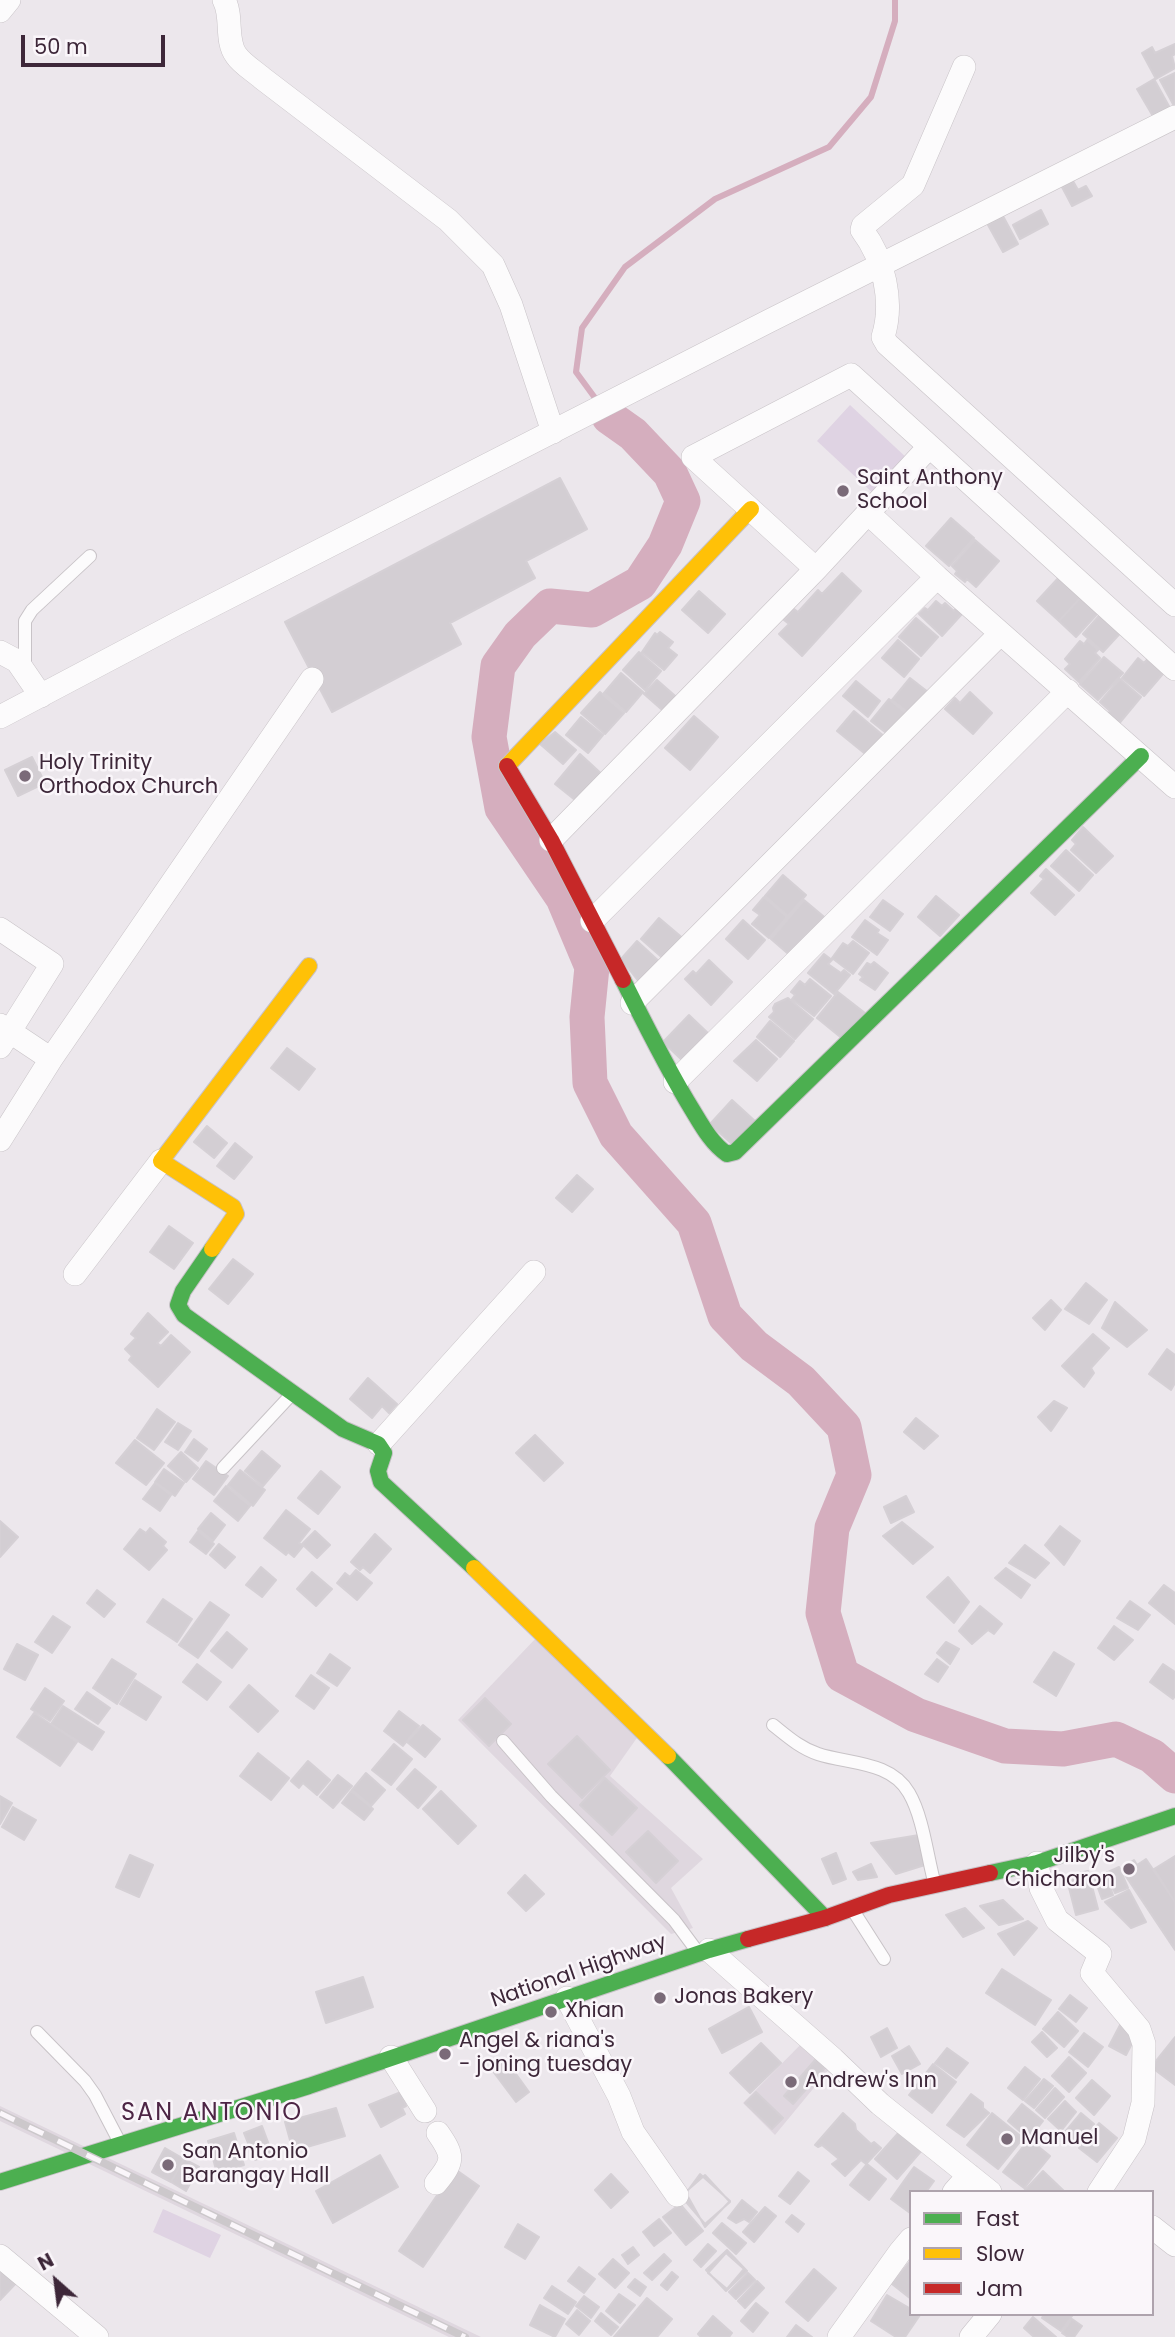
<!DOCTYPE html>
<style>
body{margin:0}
#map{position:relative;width:1175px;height:2337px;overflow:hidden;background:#ece7ec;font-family:Poppins,sans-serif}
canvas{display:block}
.legend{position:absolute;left:909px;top:2190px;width:245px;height:126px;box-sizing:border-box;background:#faf6fa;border:2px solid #aea3ad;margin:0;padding:9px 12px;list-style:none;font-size:21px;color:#3d2739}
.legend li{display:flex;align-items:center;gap:14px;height:35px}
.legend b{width:35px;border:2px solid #aea3ad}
.north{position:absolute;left:21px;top:2246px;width:70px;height:70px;-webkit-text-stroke:5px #faf6fa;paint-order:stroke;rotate:332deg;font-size:19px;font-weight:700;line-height:28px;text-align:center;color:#3d2739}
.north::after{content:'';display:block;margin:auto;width:24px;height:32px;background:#3d2739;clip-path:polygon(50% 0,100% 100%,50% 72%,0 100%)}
.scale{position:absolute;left:21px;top:35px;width:144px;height:32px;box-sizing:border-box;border:4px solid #3d2739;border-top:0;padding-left:9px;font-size:21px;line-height:24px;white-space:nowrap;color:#3d2739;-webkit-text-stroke:5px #faf6fa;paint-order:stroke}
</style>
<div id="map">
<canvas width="1175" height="2337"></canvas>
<ul class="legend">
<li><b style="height:9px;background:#4caf50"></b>Fast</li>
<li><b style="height:9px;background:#ffc107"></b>Slow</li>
<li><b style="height:9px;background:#c62828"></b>Jam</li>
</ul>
<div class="north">N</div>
<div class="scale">50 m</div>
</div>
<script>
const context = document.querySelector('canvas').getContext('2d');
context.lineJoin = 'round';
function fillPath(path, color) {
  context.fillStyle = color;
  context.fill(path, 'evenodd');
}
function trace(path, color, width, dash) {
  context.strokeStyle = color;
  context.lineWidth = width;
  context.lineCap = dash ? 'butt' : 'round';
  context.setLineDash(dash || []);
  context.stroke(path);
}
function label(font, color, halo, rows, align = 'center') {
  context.font = font + ' Poppins,sans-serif';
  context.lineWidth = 5;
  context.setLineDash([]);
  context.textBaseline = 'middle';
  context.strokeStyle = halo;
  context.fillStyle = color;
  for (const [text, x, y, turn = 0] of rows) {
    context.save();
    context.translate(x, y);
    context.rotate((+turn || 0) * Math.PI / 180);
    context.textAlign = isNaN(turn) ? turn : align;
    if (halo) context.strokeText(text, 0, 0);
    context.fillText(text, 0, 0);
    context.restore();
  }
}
fillPath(new Path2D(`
 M537,1637L639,1735L610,1776L703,1859L671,1888L693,1928L671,1934L458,1720Z
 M809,2036L836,2061L775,2135L743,2103Z
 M0,2106L481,2337H449L0,2121Z`), '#dfd7df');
fillPath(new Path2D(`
 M850,405L909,460L876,496L817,441Z
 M163,2209L221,2235L210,2258L153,2232Z`), '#dfd3e3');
trace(new Path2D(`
 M598,402L576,372L582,328L625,267L715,199L829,147L871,97L895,21V0`), '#d5aebe', 6);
trace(new Path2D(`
 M609,417L633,434L670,473L683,501L665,545L640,583L592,610L550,606L520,635L498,666L489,737L502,808L563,898L592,967L587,1017L590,1083L616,1135L694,1223L725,1316L754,1346L801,1381L844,1427L854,1475L832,1528L823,1613L842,1675L916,1715L1005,1746L1063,1749L1116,1739L1152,1756L1175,1776`), '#d5aebe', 35);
const building = new Path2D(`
 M1175,44V54L1172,56L1175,68L1156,79L1142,53L1152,47L1155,53Z
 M1175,73V106H1174L1160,80Z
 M1154,79L1170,108L1154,118L1137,89Z
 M1073,181L1078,190L1086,186L1092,196L1072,206L1062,187Z
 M1041,210L1048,224L1020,239L1013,225Z
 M1003,216L1018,244L1003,252L988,225Z
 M560,478L587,529L526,561L535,578L450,623L461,644L332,712L285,622Z
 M951,518L974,538L949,566L926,546Z
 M975,540L999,561L976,587L967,579L965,582L955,574L957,571L952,566Z
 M842,573L861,591L802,656L779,634L789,624L784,620L794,609L798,612L818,590L822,594Z
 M1061,575L1083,595L1059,621L1037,601Z
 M699,591L725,614L708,633L682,610Z
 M1083,595L1099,612L1076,637L1059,621Z
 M936,601L942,606L945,603L954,611L956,608L962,614L942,636L919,614L925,608L928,610Z
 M1105,609L1126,627L1103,652L1083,634Z
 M916,618L938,637L921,656L899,637Z
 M660,632L673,642L668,648L677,655L664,670L642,652L655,633L657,635Z
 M898,640L919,659L904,677L882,658Z
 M1087,640L1098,650L1095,653L1100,658L1079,682L1065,669L1070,664L1065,659L1080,641L1084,644Z
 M639,652L661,671L645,690L623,670Z
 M1152,654L1168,668L1144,696L1122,678L1138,658L1144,663Z
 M1104,657L1123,673L1098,700L1080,684Z
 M621,673L643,692L626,712L604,693Z
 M910,678L928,692L910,714L892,700Z
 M1120,679L1141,697L1117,726L1106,716L1110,711L1100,702Z
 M657,680L681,701L669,716L644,694Z
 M856,681L880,701L868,717L843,696Z
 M600,692L624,713L605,734L581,713Z
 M970,692L992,713L973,734L945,709L955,698L960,703Z
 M889,699L908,715L890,736L871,721Z
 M854,711L885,737L869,757L837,731Z
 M694,716L718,737L690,770L665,748Z
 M581,717L603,735L588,753L566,735Z
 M555,732L576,750L563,764L540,744Z
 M580,754L606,778L580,804L555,784Z
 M32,757L45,783L18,796L5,770Z
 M1083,827L1113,856L1096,873L1071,850L1076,844L1072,840Z
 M1066,850L1093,875L1079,891L1051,866Z
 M1046,869L1074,895L1055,915L1031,893L1044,879L1040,876Z
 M783,875L806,895L788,916L765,896Z
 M936,896L959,915L940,936L918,917Z
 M764,897L787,917L769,938L752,924L760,915L753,910Z
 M804,900L829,921L793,958L771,939Z
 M883,900L903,914L890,931L870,917Z
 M659,918L685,940L666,961L641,939Z
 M743,920L765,940L748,959L726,939Z
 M865,920L879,930L877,933L888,940L877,955L852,937Z
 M637,941L663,965L643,987L621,959Z
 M853,941L869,953L853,974L832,958L843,943L848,946Z
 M824,954L832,960L828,964L841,973L844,970L850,975L834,994L808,973Z
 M709,960L732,982L711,1005L685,979L693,971L696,974Z
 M874,962L888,973L875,990L860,980L863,977L859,974L867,963L871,965Z
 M810,979L831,996L814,1016L792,999L795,995L791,992L800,981L805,985Z
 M838,992L865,1013L844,1040L817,1018Z
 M788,998L813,1019L795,1039L769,1017L774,1012L773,1008L775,1004Z
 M689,1015L710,1035L684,1062L663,1042Z
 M770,1021L794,1041L780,1057L757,1037Z
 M756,1040L777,1059L757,1081L734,1061Z
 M287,1048L315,1069L299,1090L271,1068Z
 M732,1100L755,1121L733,1145L710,1124Z
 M207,1126L227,1143L214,1158L194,1142Z
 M235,1143L252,1157L234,1179L217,1166Z
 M577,1175L593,1189L572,1212L556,1198Z
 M169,1226L193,1243L174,1269L150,1252Z
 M233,1259L253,1274L228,1304L209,1289Z
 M1086,1283L1107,1300L1089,1324L1065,1309Z
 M1051,1300L1061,1310L1045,1330L1033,1318Z
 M1115,1302L1147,1330L1127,1347L1102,1328Z
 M148,1313L168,1332L157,1343L161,1346L171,1335L190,1352L158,1387L129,1360L132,1356L125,1349L136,1338L131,1334Z
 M1093,1334L1109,1348L1091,1368L1094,1373L1084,1387L1062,1366Z
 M1167,1349L1175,1355V1383L1171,1390L1149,1374Z
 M368,1378L397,1404L389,1413L382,1406L372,1418L350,1399Z
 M1054,1401L1067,1408L1051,1431L1038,1417Z
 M157,1409L175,1422L154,1450L137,1438Z
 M916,1418L938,1436L924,1449L904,1432Z
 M178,1423L191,1431L178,1450L165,1442Z
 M535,1435L563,1463L544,1481L516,1453Z
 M194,1439L207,1449L198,1461L185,1452Z
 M135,1440L164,1463L146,1485L116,1463Z
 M262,1451L280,1466L263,1486L245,1471Z
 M181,1452L198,1468L186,1482L168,1466Z
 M206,1461L228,1476L214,1495L193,1479Z
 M164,1469L184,1483L175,1496L155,1482Z
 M240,1470L265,1490L253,1506L228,1485Z
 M321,1471L340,1487L318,1514L298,1498Z
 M155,1483L171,1495L160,1511L143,1499Z
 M226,1486L250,1506L238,1521L214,1501Z
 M906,1496L914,1512L891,1523L884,1507Z
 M286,1510L310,1529L299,1543L303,1546L294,1557L288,1552L286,1555L264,1538Z
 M211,1513L225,1525L213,1541L198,1529Z
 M0,1521L18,1537L0,1557Z
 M902,1522L933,1547L913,1564L883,1536Z
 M1060,1526L1080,1541L1064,1565L1045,1545Z
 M150,1528L166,1542L163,1546L167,1550L149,1570L124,1549L140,1529L146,1533Z
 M198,1531L214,1544L206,1554L190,1542Z
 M315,1531L330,1545L317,1558L302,1544Z
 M375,1534L391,1549L370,1573L363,1567L360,1570L351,1562Z
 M219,1544L235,1557L225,1568L210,1555Z
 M1025,1545L1049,1563L1035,1578L1009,1563Z
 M261,1567L276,1580L262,1597L246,1585Z
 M1006,1568L1030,1585L1021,1598L995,1578Z
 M356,1570L372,1583L357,1600L337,1583L345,1573L350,1577Z
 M312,1572L332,1589L316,1606L297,1589Z
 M948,1577L969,1602L954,1623L927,1597Z
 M1164,1585L1175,1593V1624L1149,1603Z
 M97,1590L115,1604L104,1617L87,1603Z
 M163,1599L192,1619L177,1642L147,1622Z
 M1130,1601L1150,1615L1138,1630L1117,1618Z
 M210,1602L229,1615L198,1658L179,1645Z
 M980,1606L1002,1624L994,1634L988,1630L972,1644L959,1631Z
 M53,1616L70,1627L52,1653L35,1642Z
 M1114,1626L1133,1640L1114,1660L1098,1648Z
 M227,1632L247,1649L232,1668L211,1651Z
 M946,1642L959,1649L950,1664L937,1653Z
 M17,1644L38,1655L25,1680L4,1669Z
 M1054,1652L1074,1664L1056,1696L1034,1682Z
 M330,1654L350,1668L337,1686L317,1673Z
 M112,1659L136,1674L117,1704L93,1688Z
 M937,1659L948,1667L938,1682L925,1674Z
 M197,1664L221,1682L207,1700L183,1682Z
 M1163,1664L1175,1672V1696L1173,1699L1150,1682Z
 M311,1675L329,1688L314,1709L296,1696Z
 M135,1680L161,1697L146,1720L120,1704Z
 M249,1685L278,1711L258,1732L230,1707Z
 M45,1688L64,1701L50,1721L31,1709Z
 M87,1692L110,1708L98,1724L75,1709Z
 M485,1698L511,1724L489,1746L463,1720Z
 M63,1706L104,1732L92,1750L51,1724Z
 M399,1711L419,1726L403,1746L384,1731Z
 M34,1713L77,1742L60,1766L17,1737Z
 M423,1725L440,1739L425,1757L407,1742Z
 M577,1736L610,1770L582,1798L548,1764Z
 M394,1744L412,1759L391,1785L372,1770Z
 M258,1753L289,1778L271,1800L240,1776Z
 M308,1761L330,1780L317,1795L303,1783L299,1788L291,1781Z
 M415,1769L436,1787L418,1808L397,1789Z
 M366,1773L385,1790L371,1806L352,1790Z
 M338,1775L352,1786L333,1808L320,1797Z
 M605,1778L637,1808L612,1835L580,1805Z
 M351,1791L373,1809L364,1820L342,1803Z
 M441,1791L476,1826L458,1844L423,1809Z
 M0,1796L12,1803L0,1824Z
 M13,1807L36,1820L24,1840L2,1827Z
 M648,1831L678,1861L656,1883L626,1852Z
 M919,1835L925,1865L896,1874L871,1843Z
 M836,1853L846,1879L833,1884L822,1859Z
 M130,1855L153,1865L139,1897L116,1887Z
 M1175,1856V1902L1154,1869Z
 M1146,1859L1175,1902V1950L1121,1869L1134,1860L1137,1865Z
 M871,1864L877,1877L858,1880L853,1872Z
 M1119,1867L1128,1888L1115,1893L1106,1873Z
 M1088,1871L1098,1909L1076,1915L1066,1876Z
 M1105,1873L1113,1895L1102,1899L1094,1877Z
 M525,1875L544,1894L526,1911L508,1893Z
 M1129,1890L1146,1922L1131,1928L1105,1902Z
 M1003,1900L1023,1919L999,1925L980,1906Z
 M965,1908L984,1928L963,1937L946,1915Z
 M1028,1921L1037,1928L1014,1955L998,1934Z
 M1002,1969L1051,2000L1035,2025L986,1993Z
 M363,1977L373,2007L326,2023L316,1992Z
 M1070,1995L1087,2008L1076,2022L1059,2009Z
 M749,2007L762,2032L722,2053L709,2029Z
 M1058,2012L1078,2031L1064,2047L1043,2029Z
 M1120,2025L1137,2034L1126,2055L1109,2046Z
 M887,2028L897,2048L881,2057L871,2037Z
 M1042,2032L1057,2048L1047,2057L1032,2042Z
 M1084,2033L1103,2047L1088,2067L1069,2052Z
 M1175,2037V2085L1151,2067Z
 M761,2043L781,2063L750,2093L730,2073Z
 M909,2046L920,2064L902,2074L892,2056Z
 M947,2048L968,2063L956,2078L935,2063Z
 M822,2052L832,2060L793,2104L784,2096Z
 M1069,2057L1086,2073L1069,2092L1052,2076Z
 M506,2060L529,2092L516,2102L492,2070Z
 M933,2064L956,2082L932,2113L909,2095Z
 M1025,2067L1040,2079L1023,2100L1008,2088Z
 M1044,2079L1053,2086L1034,2108L1025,2101Z
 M1092,2080L1110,2096L1094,2115L1076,2098Z
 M1055,2088L1064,2097L1045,2118L1036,2110Z
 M401,2092L406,2106L402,2108L405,2114L381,2127L369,2105Z
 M756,2092L783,2118L772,2129L745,2103Z
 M971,2094L983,2103V2108L989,2113L964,2137L947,2125Z
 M1065,2101L1076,2112L1061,2131L1048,2119Z
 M1022,2104L1043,2121L1029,2139L1008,2121Z
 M336,2108L345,2136L293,2151L285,2122Z
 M843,2113L855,2124L856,2130L871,2144L874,2142L881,2148L866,2164L861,2160L845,2176L832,2164L839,2159L822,2145L818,2147L815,2145Z
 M992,2113L1023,2138L998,2169L967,2145Z
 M1081,2113L1094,2124L1078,2143L1065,2132Z
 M1099,2123L1117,2138L1097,2162L1079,2148Z
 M262,2126L272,2153L255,2160L244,2133Z
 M901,2130L923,2149L897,2179L875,2159Z
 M234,2133L244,2165L217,2173L208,2141Z
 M1029,2139L1050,2156L1024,2188L1003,2172Z
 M165,2148L184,2159L171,2182L152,2172Z
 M380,2155L398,2187L333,2223L316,2191Z
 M184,2159L199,2167L186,2191L171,2182Z
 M867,2164L886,2179L869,2200L850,2185Z
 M914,2167L934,2181L926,2192H911L910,2213L891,2199Z
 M455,2169L479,2186L423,2267L399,2251Z
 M1043,2171L1065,2192H1023Z
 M798,2172L809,2181L790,2204L779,2196Z
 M611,2174L628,2192L611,2208L595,2190Z
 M700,2174L730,2201L705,2227L686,2193Z
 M705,2175L730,2202L705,2224L681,2196Z
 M742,2200L757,2212L749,2222L744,2219L736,2223L728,2218Z
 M680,2204L703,2231L686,2245L663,2217Z
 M765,2207L776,2216L754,2242L743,2232Z
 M792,2215L804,2224L798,2232L786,2222Z
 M659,2219L671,2233L654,2246L643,2232Z
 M722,2223L746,2243L736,2254L713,2233Z
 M518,2224L539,2237L525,2259L505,2247Z
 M708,2244L716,2251L701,2267L694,2260Z
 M633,2247L639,2255L628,2264L622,2255Z
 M727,2250L747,2271L726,2291L706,2270Z
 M726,2253L744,2269L727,2289L708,2273Z
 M664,2254L671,2261L652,2280L644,2273Z
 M613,2259L629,2273L615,2288L599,2274Z
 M0,2260L20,2279L0,2300Z
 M911,2260V2299L892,2284Z
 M579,2267L595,2279L584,2293L568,2281Z
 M814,2269L836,2288L808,2321L786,2302Z
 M672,2272L678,2277L667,2290L661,2285Z
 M748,2273L755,2280L736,2299L729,2292Z
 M635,2279L646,2287L640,2296L628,2287Z
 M757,2281L764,2288L745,2308L738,2301Z
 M552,2286L576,2302L568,2314L544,2298Z
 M619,2294L635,2305L620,2323L606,2311Z
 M887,2295L911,2309V2314L920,2315L905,2337H896L871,2321Z
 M584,2296L599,2307L591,2318L576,2306Z
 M647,2298L672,2319L657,2337H614Z
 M756,2303L768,2313L753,2332L741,2321Z
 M540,2305L565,2319L555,2337L530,2325Z
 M577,2310L590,2321L579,2335L566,2324Z
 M601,2313L618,2327L611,2335L595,2321Z
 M1044,2314H1070L1072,2316L1061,2331L1042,2318Z
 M713,2316L732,2333L729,2337H701L698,2334Z
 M1033,2317L1056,2337H1034L1024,2328Z
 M1072,2319L1082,2326L1074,2337H1068L1062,2333Z
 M796,2325L812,2337H787Z`);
fillPath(building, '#d3ced3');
trace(building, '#d5d0d5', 2);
const lane = new Path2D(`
 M25,667V621L32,610L90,556
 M223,1468L291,1395
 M773,1725C787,1736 800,1748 818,1754C848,1764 891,1761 909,1793C923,1817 927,1855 934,1881
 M503,1741L551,1796L674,1920L697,1951
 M854,1912L884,1959
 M37,2032L85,2081L95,2095L119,2141`);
const street = new Path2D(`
 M224,0C233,16 225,40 236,55C242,64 254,71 262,78L448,220L493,265L511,305L553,432
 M0,11L9,0
 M964,67L913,185L863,226L862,230C884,259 894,302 883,337L887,344L1175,605
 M869,514L937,577L1175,787
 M816,569L693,457L851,375L1175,669
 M0,652L17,661L41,696
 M0,717L178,623L767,322L1175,117
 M551,840L816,569L929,447
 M592,921L937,577
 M0,929L52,964L0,1047
 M632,1003L1000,634
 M0,1025L51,1059
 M675,1082L1068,691
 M0,1140L51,1059L312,679
 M75,1274L161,1161
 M379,1444L534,1272
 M1037,1863L1041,1888L1057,1920L1100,1954L1092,1973L1139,2029L1144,2044L1143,2103L1134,2139L1099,2192
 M709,1950L833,2059L880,2104L990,2192
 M567,1998L619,2096L633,2132L677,2195
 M391,2057L425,2111
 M436,2183C454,2161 454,2156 438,2133
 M954,2192L969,2175
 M1152,2227L1175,2245
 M0,2256L97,2337
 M839,2337L900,2252L911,2239
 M971,2337L990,2314`);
const fast = new Path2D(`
 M623,980C645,1024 667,1069 693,1111C702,1126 712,1144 727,1154L735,1152L1141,756
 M212,1249L183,1291L178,1305L184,1315L343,1429L378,1444L384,1453L378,1471L381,1482L474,1568
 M668,1756L825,1918
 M990,1873L1037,1863L1175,1816
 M0,2182L309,2086L709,1950L748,1939`);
const slow = new Path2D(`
 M507,766L751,509
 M212,1249L236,1214L233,1207L161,1161L309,966
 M474,1568L668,1756`);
const jam = new Path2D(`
 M507,766L551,840L623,980
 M748,1939L825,1918L889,1895L990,1873`);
trace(lane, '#c8c3c7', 14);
trace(street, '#c8c3c7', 24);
trace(fast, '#c7c2c7', 18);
trace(slow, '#c7c2c7', 18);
trace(jam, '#c7c2c7', 18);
trace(lane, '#fcfbfc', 12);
trace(street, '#fcfbfc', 23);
trace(fast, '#4caf50', 16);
trace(slow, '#ffc107', 16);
trace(jam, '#c62828', 16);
const rail = new Path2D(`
 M0,2113L465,2337`);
trace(rail, '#ccc8cb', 8);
trace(rail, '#faf6fa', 5, [16]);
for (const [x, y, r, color] of [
 [843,491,7,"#7a6a78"],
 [25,776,7,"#7a6a78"],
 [1129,1869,7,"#7a6a78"],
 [660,1998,7,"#7a6a78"],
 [551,2012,7,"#7a6a78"],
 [445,2054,7,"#7a6a78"],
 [791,2082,7,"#7a6a78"],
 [1007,2139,7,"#7a6a78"],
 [168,2165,7,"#7a6a78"]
]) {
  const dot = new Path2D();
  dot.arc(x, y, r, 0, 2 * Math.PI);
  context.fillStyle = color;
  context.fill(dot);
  trace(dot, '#faf6fa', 2.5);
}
label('21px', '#3d2739', '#faf6fa', [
 ["Saint Anthony",857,479],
 ["School",857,503],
 ["Holy Trinity",39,764],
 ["Orthodox Church",39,788],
 ["Jilby's",1115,1857,"right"],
 ["Chicharon",1115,1881,"right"],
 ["Jonas Bakery",674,1998],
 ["Xhian",565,2012],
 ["Angel & riana's",459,2042],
 ["- joning tuesday",459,2066],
 ["Andrew's Inn",805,2082],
 ["Manuel",1021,2139],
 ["San Antonio",182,2153],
 ["Barangay Hall",182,2177]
], 'left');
label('21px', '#3d2739', '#faf6fa', [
 ["National Highway",579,1972,-19]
]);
context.letterSpacing = '2px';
label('24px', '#4d2545', '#faf6fa', [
 ["SAN ANTONIO",212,2114]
]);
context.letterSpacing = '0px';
</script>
